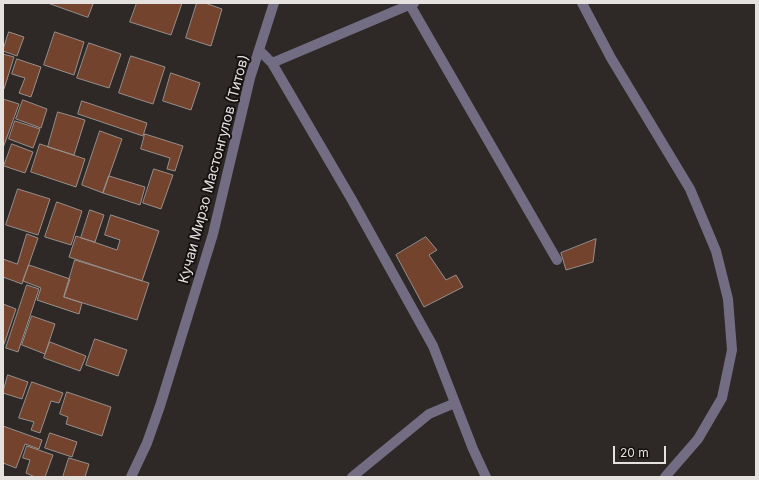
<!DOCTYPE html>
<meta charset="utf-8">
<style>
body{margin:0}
#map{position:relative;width:759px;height:480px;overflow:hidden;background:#2e2927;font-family:Inter,sans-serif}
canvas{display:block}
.frame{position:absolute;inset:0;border:4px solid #e4e1df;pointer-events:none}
.scale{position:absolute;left:613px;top:446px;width:53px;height:18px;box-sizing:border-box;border:2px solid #e4e1df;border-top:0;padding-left:5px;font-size:12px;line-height:14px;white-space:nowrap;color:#e4e1df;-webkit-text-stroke:3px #151211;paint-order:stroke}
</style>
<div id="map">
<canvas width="759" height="480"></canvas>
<div class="frame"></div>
<div class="scale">20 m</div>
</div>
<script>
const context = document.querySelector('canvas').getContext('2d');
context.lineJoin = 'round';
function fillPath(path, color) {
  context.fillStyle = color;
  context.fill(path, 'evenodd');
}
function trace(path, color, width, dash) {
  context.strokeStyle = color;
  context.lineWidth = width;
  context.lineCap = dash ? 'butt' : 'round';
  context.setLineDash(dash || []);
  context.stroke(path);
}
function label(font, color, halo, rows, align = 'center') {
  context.font = font + ' Inter,sans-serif';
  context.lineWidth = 4;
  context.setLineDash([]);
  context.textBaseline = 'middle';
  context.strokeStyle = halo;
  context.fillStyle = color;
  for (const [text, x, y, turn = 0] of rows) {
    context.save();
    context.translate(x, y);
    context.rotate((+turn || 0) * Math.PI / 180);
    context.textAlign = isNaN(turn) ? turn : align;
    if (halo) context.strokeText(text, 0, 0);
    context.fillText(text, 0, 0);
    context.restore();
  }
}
const building = new Path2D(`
 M48,3H90L93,4L88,17Z
 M137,3H182L171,35L130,22Z
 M197,3H205L222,9L211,46L186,38Z
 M9,32L24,37L17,56L3,51Z
 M55,32L84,42L74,75L44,65Z
 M89,43L121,54L109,88L77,78Z
 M3,54L14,57L4,89H3Z
 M131,56L165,67L153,104L119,93Z
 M17,59L41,67L31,97L19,93L25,78L12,74Z
 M171,73L200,83L191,110L163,101Z
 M3,99L19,104L3,148Z
 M23,100L47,109L41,128L16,119Z
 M82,101L147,123L143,136L78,114Z
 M58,112L85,120L74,155L48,147Z
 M15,121L40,129L33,148L9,139Z
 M100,131L122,139L103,193L82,185Z
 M145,134L183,146L175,171L167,169L170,158L141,149Z
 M12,144L33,152L25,173L4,166Z
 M40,144L85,159L76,187L31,172Z
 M154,169L173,175L161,209L143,203Z
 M109,176L145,187L140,205L103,193Z
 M18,189L50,199L38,235L6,225Z
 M57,202L82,211L71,245L45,237Z
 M90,210L104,215L95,242L81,238Z
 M111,215L159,231L142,281L69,257L76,236L117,250L120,240L105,235Z
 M27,234L38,238L22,284L3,277V259L17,264Z
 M426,237L437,250L429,255L446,280L456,275L463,287L424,307L396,255Z
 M596,239L593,262L566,270L561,253Z
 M75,260L149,283L137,320L64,297Z
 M29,265L70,279L64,297L82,303L79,314L37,300L41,288L23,281Z
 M27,285L39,289L18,352L6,348Z
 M3,304L16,309L3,347Z
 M32,316L55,324L45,354L22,345Z
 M95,339L127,350L118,376L86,365Z
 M50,342L86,356L80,371L44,358Z
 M8,375L28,382L22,399L3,393Z
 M32,382L63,393L59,403L51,401L40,433L31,430L34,422L19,418Z
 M67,392L111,407L102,436L66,424L68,417L60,414Z
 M3,426L42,440L39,449L25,444L16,468L3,463Z
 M50,433L77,442L72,457L45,448Z
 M27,446L53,455L45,477H35L26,473L30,460L23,458Z
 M69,458L89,464L85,477H63Z`);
fillPath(building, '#73432d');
trace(building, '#968f8c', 1);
trace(new Path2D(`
 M582,3L611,58L690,189L716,251L728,299L732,350L722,398L698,439L665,477
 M410,5L557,260
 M260,51L272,63L352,200L433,346L473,449L486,477
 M272,63L414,3
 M131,477L147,443L160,406L213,234L250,78L274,3
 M352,477L429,414L455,403`), '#726d83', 10);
label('14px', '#e4e1df', '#151211', [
 ["Кучаи Мирзо Мастонгулов (Титов)",214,169,-75]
]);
</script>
